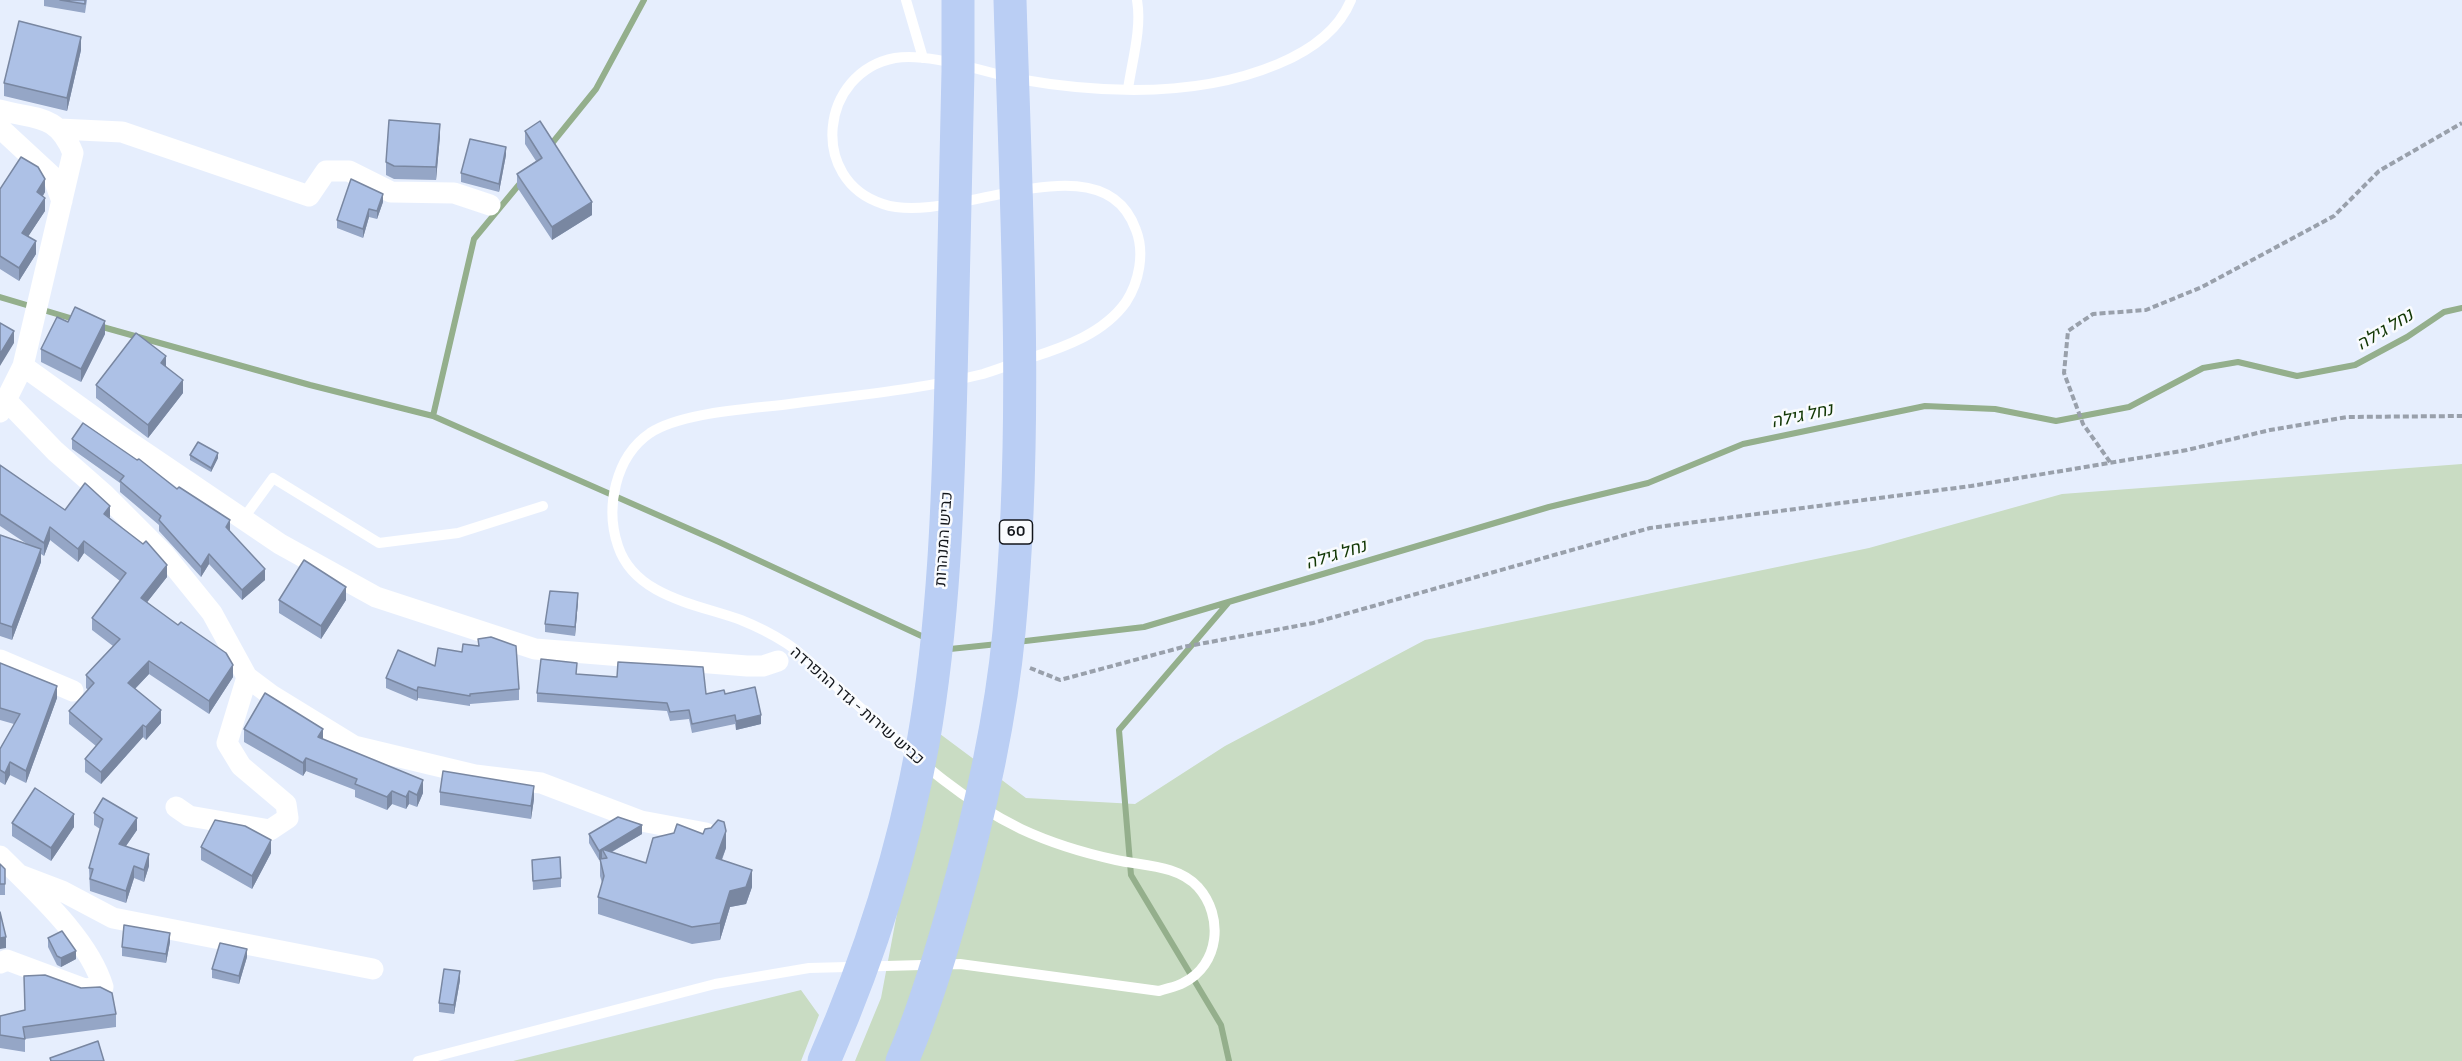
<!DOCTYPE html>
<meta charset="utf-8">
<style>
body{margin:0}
canvas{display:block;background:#e6eefd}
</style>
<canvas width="2462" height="1061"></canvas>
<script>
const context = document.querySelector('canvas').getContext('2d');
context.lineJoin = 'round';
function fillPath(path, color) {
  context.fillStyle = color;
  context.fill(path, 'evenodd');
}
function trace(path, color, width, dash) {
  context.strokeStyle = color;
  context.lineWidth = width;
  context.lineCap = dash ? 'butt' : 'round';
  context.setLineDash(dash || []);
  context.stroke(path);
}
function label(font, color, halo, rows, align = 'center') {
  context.font = font + ' Manrope,Heebo,sans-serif';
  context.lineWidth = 5;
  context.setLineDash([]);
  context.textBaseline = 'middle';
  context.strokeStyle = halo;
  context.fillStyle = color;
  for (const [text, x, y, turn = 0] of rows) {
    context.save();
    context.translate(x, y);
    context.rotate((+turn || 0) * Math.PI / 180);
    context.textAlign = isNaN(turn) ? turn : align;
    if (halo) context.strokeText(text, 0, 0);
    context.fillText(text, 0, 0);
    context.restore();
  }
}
fillPath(new Path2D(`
 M2462,464V1061H855L881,998L932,728L1026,798L1135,804L1225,746L1425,640L1869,548L2062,494Z
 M801,990L819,1015L801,1061H513Z`), '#c9dcc3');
trace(new Path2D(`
 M549,147L596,89L644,0
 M0,297L77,320
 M99,326L310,385L433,416L719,542L928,639
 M433,416L474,239L522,181
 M1228,603L1119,730L1131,875L1221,1025L1229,1061
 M1017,642L1144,627L1549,507L1648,483L1743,444L1925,406L1995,409L2056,421L2129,407L2203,368L2238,362L2297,376L2355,365L2407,337L2444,312L2462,308
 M946,647L950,649L998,644`), '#94af8c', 6);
trace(new Path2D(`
 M2110,462L2083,424L2064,373L2068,331L2093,314L2146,310L2202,287L2334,216L2379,171L2462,123
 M1030,668L1060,680L1183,647L1313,623L1650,528L1971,486L2187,450L2270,430L2347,417L2462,416`), '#99a0ab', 4, [6, 3]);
trace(new Path2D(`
 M906,0L923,58
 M1128,89C1132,61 1142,28 1137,0
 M243,519L273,478L379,543L458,533L543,506
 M418,1061L715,984L809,968L960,964L1159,991C1167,988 1176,987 1183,983C1220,965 1224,916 1198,887C1178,865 1144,866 1116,860C1084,853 1051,843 1021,829C949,794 902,744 843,692C824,676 806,656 786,643C772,634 756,626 741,620C697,604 635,597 618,546C605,508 615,457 650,433C684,411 756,409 797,403C858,395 922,389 983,374C999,369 1014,363 1030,358C1065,347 1104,333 1126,302C1139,282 1145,253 1136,230C1102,134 952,228 883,204C808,180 820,72 895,58C929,52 983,72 1018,79C1103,94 1197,98 1278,64C1309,51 1338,32 1351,0`), '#fff', 10);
trace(new Path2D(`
 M0,110C36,120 57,113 73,153L23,366L0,412
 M0,128L53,177L62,201
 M59,129L122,132L309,196L326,171H349L391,192L454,193L490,205
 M23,366L119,435L280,544L376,597L535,649L747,666H763L778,661
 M6,400L55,451L105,495L165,555L212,613L247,677L271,695L354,746L475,775L541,783L641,821L706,833
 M0,660L73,691
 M176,807L189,816L270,830L288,818L286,804L241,766L227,743L247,677
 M0,856C35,891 89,939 103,987L85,989L7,960L0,963
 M20,875L62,891L113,918L373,969`), '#fff', 21);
trace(new Path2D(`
 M824,1061C869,959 903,853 923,743C944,623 948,501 951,380C953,277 956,174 958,71V0
 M902,1061C923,1013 938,963 952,913C978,821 1000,727 1009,632C1029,422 1016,210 1010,0`), '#bacef4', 33);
fillPath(new Path2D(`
 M44,0H87L85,13L44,6Z
 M81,50L67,111L4,96V83Z
 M525,131L592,215L552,240L517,187V174L536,161L525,144Z
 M440,136L436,180L394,179L386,175V162Z
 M506,155L499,192L461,182V173Z
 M0,189L45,192L43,196L45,211L28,236L36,254L19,281L0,269Z
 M383,202L377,219L369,217L363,238L337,228V220Z
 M68,322L105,334L81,382L41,362V349Z
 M166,366L183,393L148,438L96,398V385Z
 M72,439L230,530V531L265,580L242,600L209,564L201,577L159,531V525L120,492V483L72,449Z
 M190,455L218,458L211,472L190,460Z
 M0,465L65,510L110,519L167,577L147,602L233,677L209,714L149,674L135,689L161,723L146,740L143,737L101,784L85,772V759L96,746L69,724V711L88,690L86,688V675L113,646L92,630V618L120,581L84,553L78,562L50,540L44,556L41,554V562L12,640L0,636V535L27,544L0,526Z
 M279,600H346L321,639L279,613Z
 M578,601L575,636L545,632V624Z
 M478,639L519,689V700L470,704V706L418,698L417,701L386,688V678L435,666L462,652L478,646Z
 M0,663L57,698L26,783L10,775L5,785L0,782V749L14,724L0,720Z
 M577,674L706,694H725L761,724L736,730L735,724L692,733L689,719L670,721L667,711L537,702V693Z
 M244,729L323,739L423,793L417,807L409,804L406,809L392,804L387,810L355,797V790L306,771L303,776L244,742Z
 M440,792L534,799L531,819L440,805Z
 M94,813L137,830L126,846L149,866L144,882L134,878L126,903L90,891L89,868L100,829L94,825Z
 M12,823L74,827L51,861L12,836Z
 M589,834H642L612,852L646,863L726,848L722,860L752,887L746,904L730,907L720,940L692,944L598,914V897L602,883L600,876V859H602V858L599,860L589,843Z
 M201,847L271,853L252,889L201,860Z
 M532,860L561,878V887L533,890Z
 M0,864L5,869V895H0Z
 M48,938L76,959L61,967L57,965L48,947Z
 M170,942L166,963L122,956V947Z
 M247,957L239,984L212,978V969Z
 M24,976L116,1014V1027L25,1039V1052L0,1048V1016L25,1010Z
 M460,980L454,1014L439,1012V1003Z`), '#95a6c6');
fillPath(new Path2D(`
 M81,37V50L67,111V98Z
 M440,124V136L436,180V167Z
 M506,147V155L499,192V184Z
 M45,179V192L37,205V192Z
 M383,194V202L377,219V211Z
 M45,198V211L22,246V233Z
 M592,202V215L552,240V227Z
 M369,209V217L363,238V229Z
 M36,241V254L19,281V268Z
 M105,321V334L81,382V369Z
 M14,331V343L0,366V354Z
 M166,356V369L161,363Z
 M183,380V393L148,438V425Z
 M218,453V458L211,472V468Z
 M110,506V518L104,514Z
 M230,520V530L226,538V527Z
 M50,527V540L44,556V543Z
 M84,541V553L78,562V549Z
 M41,549V562L12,640V627Z
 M209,554V564L201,577V567Z
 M167,565V577L141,610V598Z
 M265,569V580L242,600V590Z
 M346,587V600L321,639V626Z
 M578,593V601L575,636V627Z
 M149,661V674L128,696V683Z
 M233,665V677L209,714V701Z
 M57,686V698L26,783V771Z
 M418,687V698L417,701V691Z
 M161,710V723L146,740V727Z
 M761,715V724L736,730V721Z
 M143,725V737L101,784V772Z
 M323,729V742L318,737Z
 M306,758V771L303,776V763Z
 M10,762V775L5,785V773Z
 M423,780V793L417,807V795Z
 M534,786V799L531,819V806Z
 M392,791V804L387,810V797Z
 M409,791V804L406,809V797Z
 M74,814V827L51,861V848Z
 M137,818V830L119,856V844Z
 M642,825V834L606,855L602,849Z
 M726,831V848L716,874V858Z
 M271,840V853L252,889V876Z
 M602,849V858L599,860V851Z
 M149,854V866L144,882V870Z
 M134,866V878L126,903V891Z
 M752,870V887L746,904L730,907L720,940V923L730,891Z
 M170,933V942L166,963V954Z
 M6,937V948L0,949V938Z
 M247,949V957L239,984V976Z
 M76,951V959L61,967V958Z
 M460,971V980L454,1014V1005Z`), '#7987a1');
const building = new Path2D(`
 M60,0H85V4Z
 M19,21L81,37L67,98L4,83Z
 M389,120L440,124L436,167L394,166L386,162Z
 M540,121L592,202L552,227L517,174L542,158L525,131Z
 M470,139L506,147L499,184L461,173Z
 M21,157L38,167L45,179L37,192L45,198L22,233L36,241L19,268L0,256V189Z
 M351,179L383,194L377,211L369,209L363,229L337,220Z
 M75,307L105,321L81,369L41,349L57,317L68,322Z
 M0,323L14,331L0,354Z
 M136,333L166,356L161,363L183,380L148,425L96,385Z
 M83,423L137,460L139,459L177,489L179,487L230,520L226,527L265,569L242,590L209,554L201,567L159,520L161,516L120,481L124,476L72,439Z
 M198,442L218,453L211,468L190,455Z
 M0,465L65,510L85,483L110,506L104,514L143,544L146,541L167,565L141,598L178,625L181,622L226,653L233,665L209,701L149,661L128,683L161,710L146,727L143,725L101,772L85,759L102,739L69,711L94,683L86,675L120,639L92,618L126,573L84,541L78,549L50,527L44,543L0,514Z
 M0,535L41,549L12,627L0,623Z
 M304,560L346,587L321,626L279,600Z
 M550,591L578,593L575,627L545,624Z
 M491,637L516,646L519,689L470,694V696L418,687L417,691L386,678L398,650L435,666L438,648L462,652L463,644L479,646L478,639Z
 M541,659L577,663L576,674L617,677L618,662L703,667L706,694L724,690L725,694L755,687L761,715L736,721L735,715L692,724L689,710L670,712L667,703L537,693Z
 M0,663L57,686L26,771L10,762L5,773L0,770V749L20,714L0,708Z
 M265,693L323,729L318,737L423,780L417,795L409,791L406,797L392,791L387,797L355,784L357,779L306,758L303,763L244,729Z
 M443,771L534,786L531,806L440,792Z
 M35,788L74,814L51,848L12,823Z
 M103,798L137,818L119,844L149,854L144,870L134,866L126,891L90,879L93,869L89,868L103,819L94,813Z
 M618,817L642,825L599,851L589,834Z
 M215,820L245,826L271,840L252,876L201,847Z
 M718,820L724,822L726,831L716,858L752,870L746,887L730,891L720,923L692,927L598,897L604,876L600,859L607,858L602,849L646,863L653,838L674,833L677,824L703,834L705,829L711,828Z
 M560,857L561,878L533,881L532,860Z
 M0,864L5,869V884H0Z
 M0,912L6,937L0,938Z
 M124,925L170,933L166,954L122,947Z
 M62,931L76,951L61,958L57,956L48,938Z
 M220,943L247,949L239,976L212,969Z
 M444,969L460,971L454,1005L439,1003Z
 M45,975L81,988L100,987L112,993L116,1014L23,1027L25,1039L0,1035V1016L25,1010L24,976Z
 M98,1041L104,1061H51L50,1058Z`);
fillPath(building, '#adc1e6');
trace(building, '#7987a1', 1.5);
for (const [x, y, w] of [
 [1016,532,33]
]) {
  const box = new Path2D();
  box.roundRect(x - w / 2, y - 12, w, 24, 4.5);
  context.fillStyle = '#f9fbfe';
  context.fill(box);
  trace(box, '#13161b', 1.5);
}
label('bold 15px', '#13161b', null, [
 ["60",1016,532]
]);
label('16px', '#13161b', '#f9fbfe', [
 ["כביש המנהרות",944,539,-86],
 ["כביש שירות - גדר ההפרדה",857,706,41]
]);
label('italic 18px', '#123704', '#f9fbfe', [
 ["נחל גילה",2385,330,-31],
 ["נחל גילה",1802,416,-12],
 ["נחל גילה",1336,555,-17]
]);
</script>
